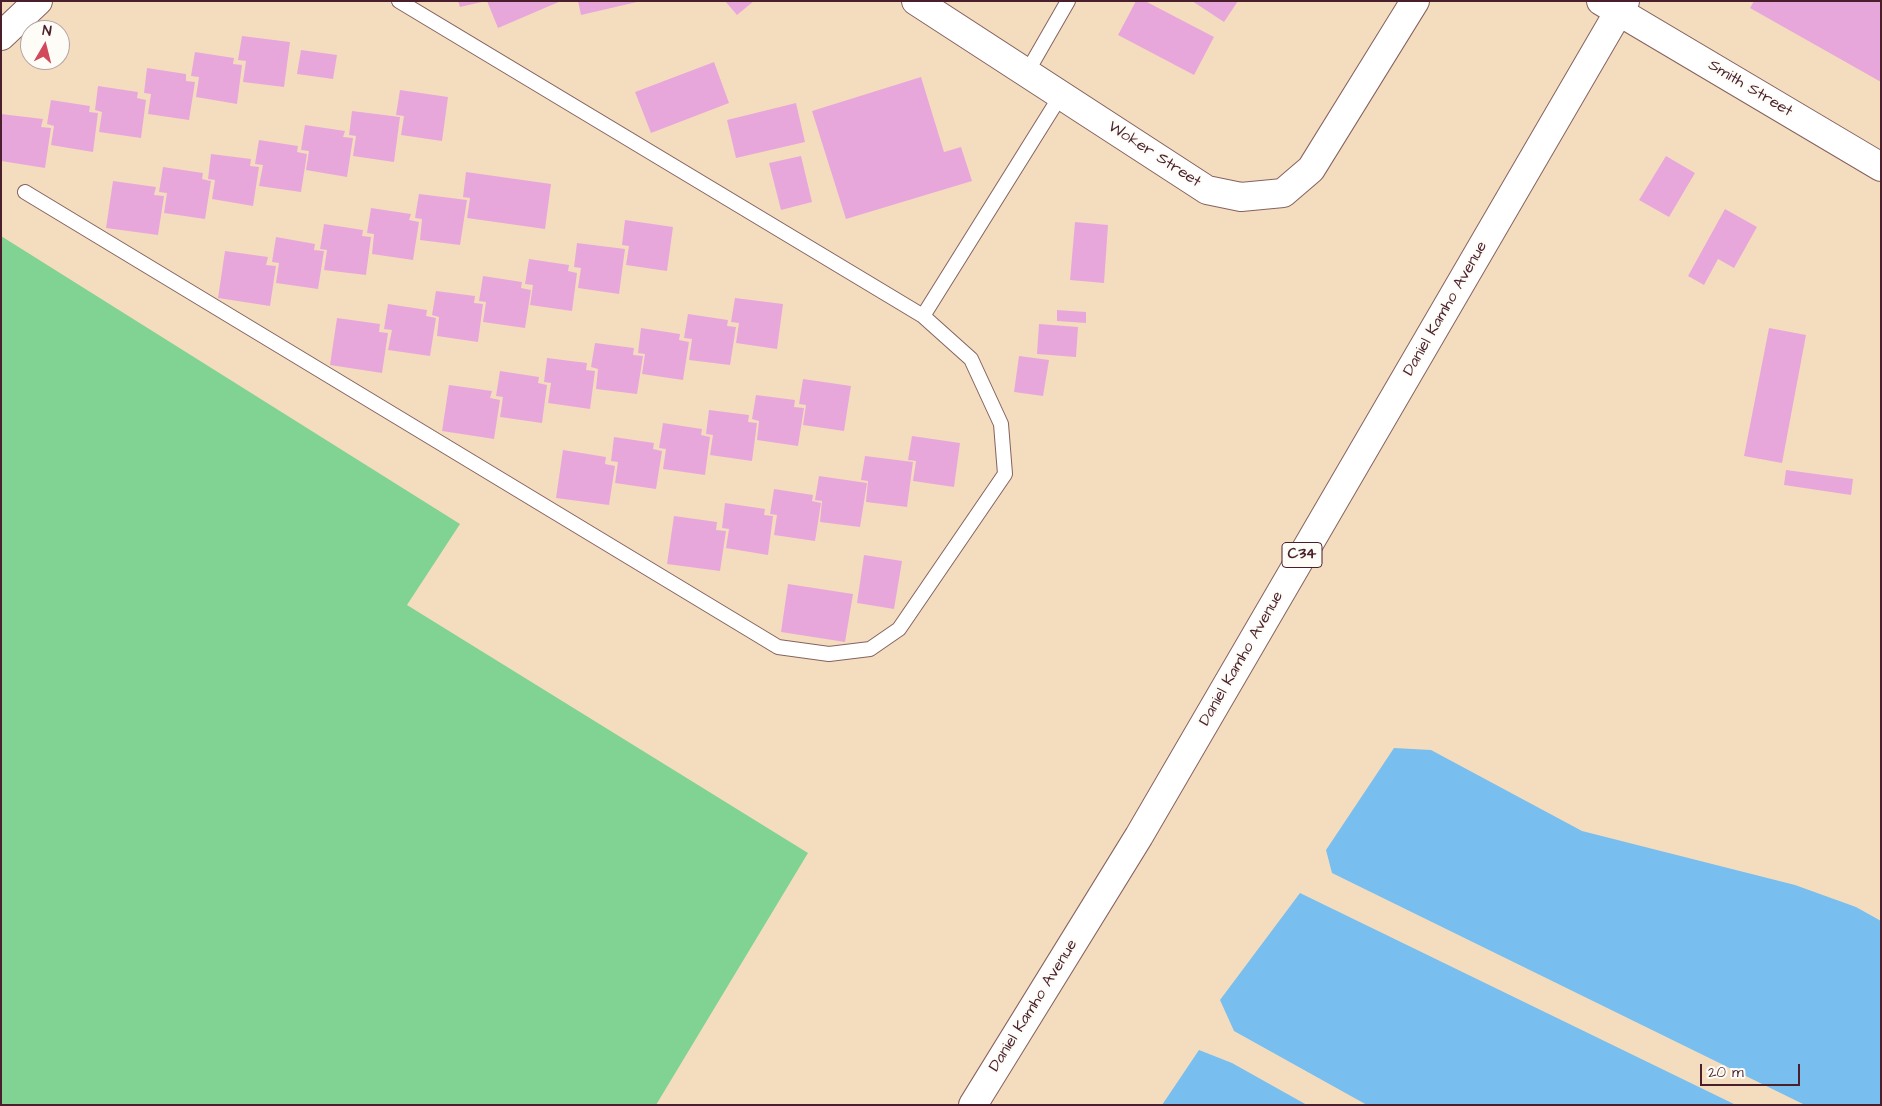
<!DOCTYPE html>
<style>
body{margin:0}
#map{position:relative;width:1882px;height:1106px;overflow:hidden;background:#f4ddbf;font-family:"Architects Daughter",sans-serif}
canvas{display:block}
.frame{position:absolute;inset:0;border:2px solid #4a1f2b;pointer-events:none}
.north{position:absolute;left:20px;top:20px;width:50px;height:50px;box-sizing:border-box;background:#fdfcf7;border:1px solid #b5a4a5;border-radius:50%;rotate:8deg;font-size:14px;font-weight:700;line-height:20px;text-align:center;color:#4a1f2b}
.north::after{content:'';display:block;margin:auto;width:18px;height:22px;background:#d1495b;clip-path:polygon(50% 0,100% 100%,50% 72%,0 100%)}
.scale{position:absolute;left:1700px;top:1064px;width:100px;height:22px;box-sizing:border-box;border:2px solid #4a1f2b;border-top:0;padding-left:6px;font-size:15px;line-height:18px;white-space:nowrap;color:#4a1f2b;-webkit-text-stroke:4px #fdfcf7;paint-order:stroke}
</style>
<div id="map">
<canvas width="1882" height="1106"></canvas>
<div class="frame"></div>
<div class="north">N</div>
<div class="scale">20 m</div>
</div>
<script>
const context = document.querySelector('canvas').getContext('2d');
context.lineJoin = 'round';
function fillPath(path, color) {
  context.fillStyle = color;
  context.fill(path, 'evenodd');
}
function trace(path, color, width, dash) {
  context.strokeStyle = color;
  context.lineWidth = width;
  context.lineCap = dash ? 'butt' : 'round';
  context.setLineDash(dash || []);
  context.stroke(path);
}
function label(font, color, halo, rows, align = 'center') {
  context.font = font + ' "Architects Daughter",sans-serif';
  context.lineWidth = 4;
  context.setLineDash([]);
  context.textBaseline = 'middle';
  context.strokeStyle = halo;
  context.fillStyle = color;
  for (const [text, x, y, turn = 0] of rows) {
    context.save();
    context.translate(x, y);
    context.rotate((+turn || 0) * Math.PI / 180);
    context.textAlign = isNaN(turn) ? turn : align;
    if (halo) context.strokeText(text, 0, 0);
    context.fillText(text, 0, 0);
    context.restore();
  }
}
fillPath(new Path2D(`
 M1,236L460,524L407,605L808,853L656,1105H1Z`), '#81d394');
fillPath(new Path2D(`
 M1394,748L1431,750L1582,831L1795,885L1856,907L1881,921V1105H1805L1332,873L1326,850Z
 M1300,893L1736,1105H1367L1234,1031L1220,1000Z
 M1199,1050L1232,1063L1307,1105H1162Z`), '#78beef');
fillPath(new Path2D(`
 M458,1H482V2L460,7Z
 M487,1H561L498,28Z
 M578,1H637V2L581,15Z
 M725,1H754L737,15Z
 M1136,1H1145L1214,37L1194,75L1118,35Z
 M1192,1H1238L1224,22Z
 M1754,1H1881V82L1750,8Z
 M242,36L290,42L284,87L243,82L246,61L238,60Z
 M301,50L337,55L333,79L297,74Z
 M195,52L234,58L233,64L242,65L237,104L196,97L199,77L191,76Z
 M714,62L729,103L651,133L635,92Z
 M147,68L186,74V81L195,82L189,120L148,114L151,94L144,93Z
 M921,77L944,152L961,147L972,181L846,219L812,111Z
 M98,86L138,92L137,98L146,100L141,138L99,132L102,112L95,110Z
 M400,90L448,97L442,141L401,135L404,116L396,115Z
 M51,100L90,106L89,112L98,113L93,152L51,145L54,126L47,124Z
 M796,103L805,142L736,158L727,120Z
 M352,111L400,117L394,162L353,156L356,136L349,135Z
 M1,114L43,119L41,127L51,128L45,168L1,161Z
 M305,125L345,131L343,137L353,138L347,177L306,170L309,151L301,150Z
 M259,140L298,146L297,152L307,154L301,192L259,186L263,165L255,164Z
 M211,154L251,159L250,166L259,167L253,206L212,199L215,180L208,179Z
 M801,156L812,202L781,210L769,163Z
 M1666,156L1695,173L1669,217L1639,200Z
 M163,167L203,173L202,179L211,181L205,219L164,213L167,193L159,192Z
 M466,172L551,184L545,229L467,218L470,198L463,197Z
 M113,181L156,187L154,195L164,196L158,235L106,228Z
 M419,194L467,200L460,245L420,240L422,219L415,218Z
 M371,208L411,214L409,220L419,222L413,260L372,254L374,234L367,233Z
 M1725,209L1757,227L1734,268L1718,259L1704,285L1688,276Z
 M625,220L673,227L667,271L626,265L629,246L622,245Z
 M1075,222L1108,225L1104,283L1070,280Z
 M324,224L363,230L362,236L371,237L366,275L324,270L327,250L320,249Z
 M276,237L315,244L314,250L324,251L318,289L276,283L279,263L272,262Z
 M577,243L625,249L619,294L578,288L581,268L574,267Z
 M225,251L268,257L266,265L276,266L270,306L218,298Z
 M529,259L569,265L568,271L577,273L572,311L530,305L533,285L525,284Z
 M483,276L522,282L521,288L531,290L525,328L483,322L486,302L479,301Z
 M436,291L475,296L474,303L483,304L478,342L437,336L439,317L432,315Z
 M735,298L783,304L777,349L736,343L739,323L731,322Z
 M388,304L427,310L426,316L436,318L430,356L388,350L392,330L384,329Z
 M1057,310L1086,312V323L1057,321Z
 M688,314L728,320L727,326L736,327L730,365L689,360L692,339L684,338Z
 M337,318L380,324L379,332L388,333L382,373L330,365Z
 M1039,324L1078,327L1076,357L1037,354Z
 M641,328L680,334L679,340L689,342L683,380L642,374L645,354L638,353Z
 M1769,328L1806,335L1782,463L1744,456Z
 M595,343L634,348L633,355L643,356L637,394L596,389L598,369L591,367Z
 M1019,356L1049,360L1043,396L1014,392Z
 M547,358L587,363L586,370L595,371L590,409L548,403L551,383L544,382Z
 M500,371L539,377L538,383L547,385L542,423L500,417L503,397L496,396Z
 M803,379L851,386L844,431L803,425L806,405L799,404Z
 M449,385L492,391L490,398L500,400L494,439L442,431Z
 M756,395L795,400L794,407L804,408L798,446L757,440L759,421L752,419Z
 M709,410L749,415L748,422L757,423L752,461L710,455L713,435L706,434Z
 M663,423L702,429L701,435L710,437L705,475L663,469L666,449L659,448Z
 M912,436L960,443L954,487L913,481L916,461L908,460Z
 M614,437L654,443L653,449L662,451L656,489L615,483L618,462L611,461Z
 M563,450L606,457L605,464L615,466L609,505L556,498Z
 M865,456L913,462L907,507L866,502L868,481L861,480Z
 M1786,470L1853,479L1851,495L1784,485Z
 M819,476L867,483L860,527L820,522L822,501L815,500Z
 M774,489L813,495L812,501L821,503L815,541L774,535L777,515L770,514Z
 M725,503L765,509L764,515L773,516L768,555L726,548L729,529L722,528Z
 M674,516L717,522L716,530L726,531L720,571L667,564Z
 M864,555L902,561L894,609L857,603Z
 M788,584L853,594L845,642L781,632Z`), '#e8a7db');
const lane = new Path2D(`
 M1026,74L1068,1
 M25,192L778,647L829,654L870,649L899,629L1005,474L1001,424L971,359L923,316L399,1
 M923,316L1061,95`);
const street = new Path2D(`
 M916,1L1207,190L1241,197L1283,193L1311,169L1415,1
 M1601,1L1881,167`);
const secondary = new Path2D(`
 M1,36L38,1`);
const primary = new Path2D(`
 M973,1105L1139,836L1625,1`);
trace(lane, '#86625f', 16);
trace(street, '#86625f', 30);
trace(secondary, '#86625f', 30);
trace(primary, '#86625f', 30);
trace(lane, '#fff', 14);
trace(street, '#fff', 28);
trace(secondary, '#fff', 28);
trace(primary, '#fff', 28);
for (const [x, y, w] of [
 [1302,555,40]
]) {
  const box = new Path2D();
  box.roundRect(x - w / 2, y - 12.5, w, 25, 4);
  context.fillStyle = '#fdfcf7';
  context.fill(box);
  trace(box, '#4a1f2b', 1);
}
label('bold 15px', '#4a1f2b', null, [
 ["C34",1302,555]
]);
label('16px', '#4a1f2b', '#fdfcf7', [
 ["Smith Street",1750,89,31],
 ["Woker Street",1154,155,33],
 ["Daniel Kamho Avenue",1446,309,-60],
 ["Daniel Kamho Avenue",1242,659,-60],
 ["Daniel Kamho Avenue",1034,1006,-58]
]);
</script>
